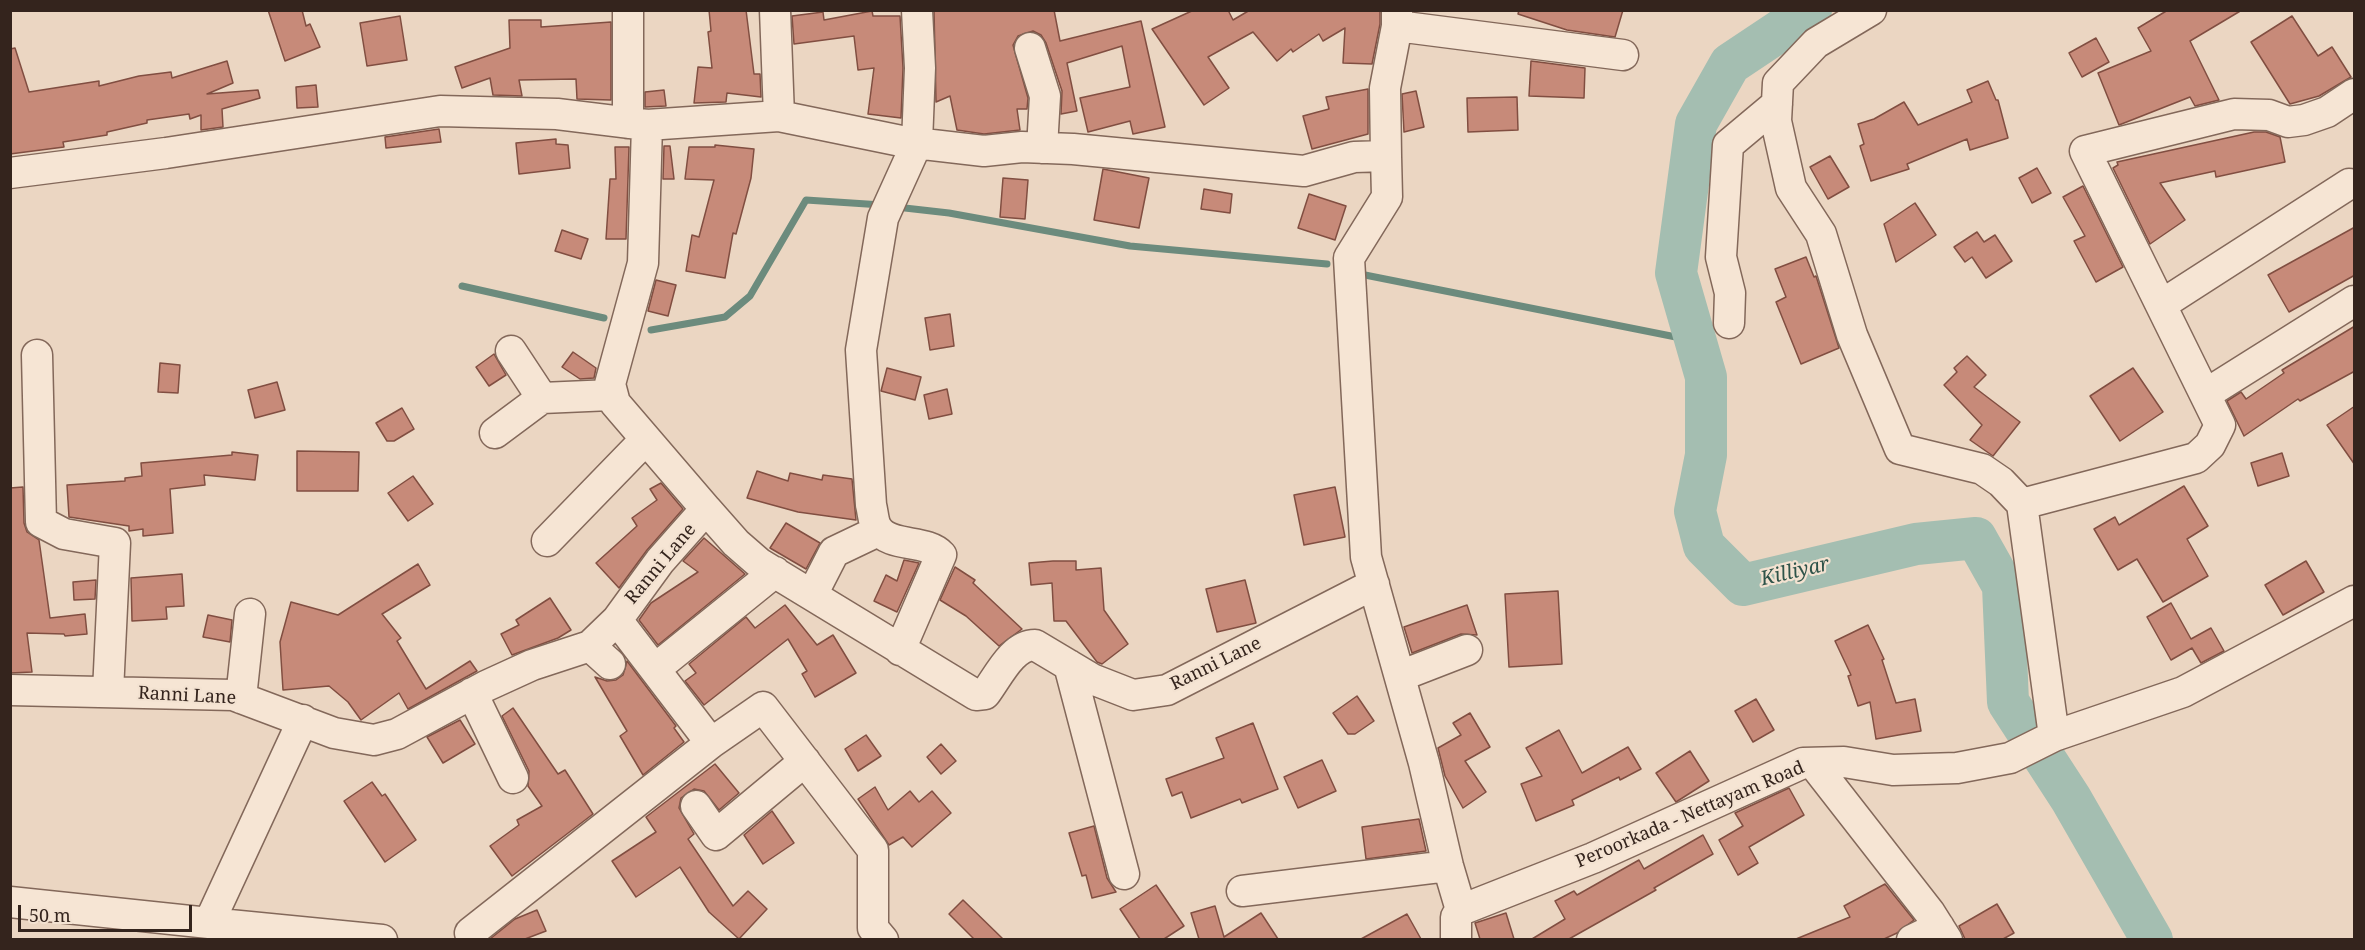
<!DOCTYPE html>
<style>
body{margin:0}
#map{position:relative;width:2365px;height:950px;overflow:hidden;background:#ebd6c2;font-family:"Noto Serif",serif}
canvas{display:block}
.frame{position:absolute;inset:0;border:12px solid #34241d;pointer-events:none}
.scale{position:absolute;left:18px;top:905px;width:174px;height:27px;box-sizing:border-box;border:3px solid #34241d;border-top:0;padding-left:8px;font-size:18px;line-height:21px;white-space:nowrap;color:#34241d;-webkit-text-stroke:4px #f3e2d1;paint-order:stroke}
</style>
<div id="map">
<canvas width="2365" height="950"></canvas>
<div class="frame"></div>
<div class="scale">50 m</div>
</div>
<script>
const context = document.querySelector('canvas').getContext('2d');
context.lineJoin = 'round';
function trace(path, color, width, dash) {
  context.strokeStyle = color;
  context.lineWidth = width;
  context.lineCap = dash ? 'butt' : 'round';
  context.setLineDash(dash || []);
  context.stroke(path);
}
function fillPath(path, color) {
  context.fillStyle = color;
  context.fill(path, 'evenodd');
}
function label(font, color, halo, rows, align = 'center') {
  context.font = font + ' "Noto Serif",serif';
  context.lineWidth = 4.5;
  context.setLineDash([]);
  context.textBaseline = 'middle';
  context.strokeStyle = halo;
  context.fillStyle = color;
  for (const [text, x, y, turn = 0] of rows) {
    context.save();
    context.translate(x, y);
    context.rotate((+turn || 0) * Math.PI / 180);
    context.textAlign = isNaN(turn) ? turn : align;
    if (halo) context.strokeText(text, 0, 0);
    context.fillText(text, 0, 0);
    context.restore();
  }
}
trace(new Path2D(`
 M896,207L949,213L1130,246L1327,264
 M1365,275L1696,341
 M462,286L604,318
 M651,330L725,317L750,296L806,200L882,205`), '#6c8b7d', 7);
trace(new Path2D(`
 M1811,10L1730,64L1696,124L1676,273L1706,377V455L1695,511L1704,546L1743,585L1916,544L1976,538L2003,586L2008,702L2071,799L2152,940`), '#a4beb1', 42);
const building = new Path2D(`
 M268,10H302L306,26L310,24L320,47L285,61Z
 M709,10H746L754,74H760L761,97L727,93L726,102L694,103L698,67L712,68L708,32L711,31Z
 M934,10H1054L1060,41L1141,21L1165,127L1133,134L1130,121L1088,132L1080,98L1130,87L1122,46L1067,63L1077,111L1061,114L1062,91L1046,43L1041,35L1033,31L1018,36L1013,45L1028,98L1027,109H1017L1020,130L984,134L957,130L950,96L936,102Z
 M1194,10H1228L1233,20L1250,10H1380V24L1372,64L1343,63L1345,28L1323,41L1319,34L1293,52L1291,49L1277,61L1253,32L1208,57L1229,88L1204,105L1152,29Z
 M1519,10H1623L1615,37L1567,30L1518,14Z
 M2168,10H2242L2190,41L2219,100L2195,106L2190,97L2119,125L2098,73L2151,51L2138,28Z
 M872,11L873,16H900L903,68L901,118L868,114L874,68L858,70L854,36L794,44L792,16L823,12L824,20Z
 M400,16L407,60L367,66L360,23Z
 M2292,16L2318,56L2332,47L2351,77L2319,96L2290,104L2251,42Z
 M509,20H541V27L611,22V100L577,99L576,79L519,80L522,96L493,95L490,78L462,88L455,67L510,48Z
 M2096,38L2109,62L2082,77L2069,53Z
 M15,48L29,92L99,81V86L139,76L171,72L172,78L227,61L233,83L207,94L258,90L260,98L222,109L223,127L201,130V115L190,119L189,114L147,120V123L107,132V135L63,142L64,147L10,154V49Z
 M1531,61L1585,68L1584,98L1529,96Z
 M1988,81L1996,100H1998L2008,138L1970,150L1967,139L1907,164L1909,169L1871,181L1860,146L1864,144L1858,124L1874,119L1904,102L1918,125L1972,102L1967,90Z
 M316,85L318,107L297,108L296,87Z
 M1368,89V134L1312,149L1303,116L1329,109L1326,97Z
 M664,90L666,106L645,107V92Z
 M1416,91L1424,127L1404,132L1402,94Z
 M1517,97L1518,130L1468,132L1467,98Z
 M439,129L441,142L386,148L385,137Z
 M2254,132H2266L2280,137L2285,162L2216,177L2215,171L2160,183L2185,220L2150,244L2113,168L2118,165L2117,162Z
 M556,139V144L568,145L570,168L519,174L516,143Z
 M715,145L754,149L751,178L736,234L733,233L725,278L686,271L692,235L699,237L714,180L685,179L689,147H715Z
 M664,146H670L674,179H663Z
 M615,147H629L626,239H606L610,179H616Z
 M1830,156L1849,187L1828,199L1810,167Z
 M2037,168L2051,193L2032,203L2019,178Z
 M1103,169L1149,178L1139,228L1094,220Z
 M1003,178L1028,180L1025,219L1000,217Z
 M2083,186L2123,267L2096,282L2074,241L2085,236L2063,197Z
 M1204,189L1232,194L1230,213L1201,209Z
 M1309,194L1346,206L1335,240L1298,228Z
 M1915,203L1936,235L1896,262L1884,224Z
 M2355,227V275L2289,312L2268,275Z
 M562,230L588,239L581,259L555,251Z
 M1977,232L1984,242L1995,235L2012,261L1986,278L1972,257L1965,262L1954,247Z
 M1806,257L1814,277L1816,276L1839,348L1801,364L1776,302L1786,297L1775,269Z
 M656,280L676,285L668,316L648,311Z
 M950,314L954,346L930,350L925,318Z
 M2355,326V371L2300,401L2298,399L2244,436L2227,401L2241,392L2246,399L2284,373L2282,370Z
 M573,352L596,368L594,378L580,379L562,367Z
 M494,354L506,375L489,386L476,367Z
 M1967,356L1986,375L1974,387L2020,422L1993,456L1970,440L1982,425L1944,385L1957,372L1954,368Z
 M160,363L180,365L178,393L158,392Z
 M887,368L921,377L915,400L881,391Z
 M2133,368L2163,412L2120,441L2090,396Z
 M277,382L285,410L255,418L248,390Z
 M947,389L952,414L929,419L924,395Z
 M2355,406V465L2327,425Z
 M402,408L414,429L394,441H387L376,423Z
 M297,451L359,452L358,491H297Z
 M232,452L258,455L255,480L204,475L205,485L170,489L173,533L143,536V529L129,531V526L69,517L67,485L125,481V478L142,476L141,463L232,455Z
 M2282,453L2289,476L2258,486L2251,463Z
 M757,471L788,481L790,473L822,480L823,475L852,479L856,520L798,512L747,498Z
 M413,476L433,504L408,521L388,493Z
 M661,483L683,509L647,550L619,588L596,563L637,526L632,518L657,500L650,489Z
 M2184,486L2208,526L2187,539L2208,576L2163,602L2137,559L2118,570L2094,529L2115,517L2119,525Z
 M23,487L24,523L27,532L39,540L50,618L85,614L87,634L65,636L64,634L27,633L32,672L10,673V488Z
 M1335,487L1345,537L1304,545L1294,495Z
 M786,523L820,543L806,569L770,548Z
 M704,538L745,574L658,645L639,620L651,603L698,572L683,561Z
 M904,560L919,563L897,612L874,601L886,575L897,581Z
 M1053,561H1076V570L1101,568L1104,610L1128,644L1102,664L1097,662L1066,621H1054L1052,583L1031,585L1029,563Z
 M2306,561L2324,592L2283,615L2265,585Z
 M418,564L430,585L382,614L401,638L397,641L426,689L470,661L477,671L408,709L399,693L361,720L348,702L329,686L283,690L280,642L291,602L338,615Z
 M955,567L975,580L973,583L1022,629L999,646L966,616L940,600Z
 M182,574L184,606L166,607L167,619L132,621L131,578Z
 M96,580L95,599L74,600L73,582Z
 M1245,580L1256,623L1217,632L1206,589Z
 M1558,591L1562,664L1509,667L1505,594Z
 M550,598L571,630L558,638L512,655L501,634L519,625L516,620Z
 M2171,603L2191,639L2211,628L2224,651L2201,663L2192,648L2171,660L2147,617Z
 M785,605L817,645L833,635L856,673L815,697L802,674L807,671L788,639L704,705L685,681L696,673L689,664L746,617L755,628Z
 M1467,605L1477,635L1461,634L1412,653L1404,627Z
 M208,615L232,620L230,642L203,637Z
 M1868,625L1884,659L1882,660L1896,703L1915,699L1921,731L1876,739L1870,702L1858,706L1848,676L1851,675L1835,641Z
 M627,661L676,726L674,728L684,742L643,775L620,736L627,731L595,677L607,681L616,680L623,675Z
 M1357,696L1374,721L1355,734H1348L1333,713Z
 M1756,699L1774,730L1753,742L1735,711Z
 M513,708L558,774L565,770L593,814L512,876L490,846L519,825L517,820L542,806L528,786L529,771L502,716Z
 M1470,713L1490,747L1465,761L1486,792L1463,808L1445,776L1438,748L1461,735L1453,723Z
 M460,720L475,744L443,763L427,737Z
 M1253,723L1278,789L1242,803L1240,799L1191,818L1182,792L1172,796L1166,779L1224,758L1216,738Z
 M1559,730L1582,773L1628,747L1641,769L1620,780L1619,777L1572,800L1574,805L1536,821L1521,784L1542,776L1526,748Z
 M866,735L881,756L858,771L845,749Z
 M941,744L956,761L941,774L927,757Z
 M1690,751L1709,781L1676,802L1656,773Z
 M1322,760L1336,791L1298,808L1284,777Z
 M715,764L739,793L719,810L704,791L694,789L681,798L679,808L694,834L688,839L733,906L748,891L767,909L739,939L709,912L680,867L636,897L612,861L656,832L646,817Z
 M372,782L382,796L385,794L416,840L385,862L344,801Z
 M875,787L888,810L910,791L919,802L932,791L951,813L912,847L903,837L889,845L858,799Z
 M1789,788L1804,815L1749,847L1758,863L1738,875L1719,840L1743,826L1735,813Z
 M772,811L794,843L763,864L744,835Z
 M1419,819L1426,851L1366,859L1362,827Z
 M1094,826L1107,878L1116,892L1092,898L1086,875L1082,876L1069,833Z
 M1703,835L1713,854L1654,888L1656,890L1569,939H1532L1565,919L1555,901L1574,891L1577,895L1639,860L1644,869Z
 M1885,884L1914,920L1897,933L1884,939H1796L1850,917L1844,906Z
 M1156,885L1184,926L1164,939H1140L1120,909Z
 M963,900L1003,939H974L949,914Z
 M1997,904L2014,933L2003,939H1965L1959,926Z
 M1215,906L1224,937L1261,913L1278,939H1199L1191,913Z
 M537,910L546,931L525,939H490L515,919Z
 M1506,913L1514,939H1480L1475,923Z
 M1407,914L1421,939H1361Z`);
fillPath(building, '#c78a79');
trace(building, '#814e41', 1.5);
const minor = new Path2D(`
 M628,10V123
 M775,10L779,116
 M1871,10L1816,43L1778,83L1776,121L1791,188L1821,234L1852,335L1900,449L1982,469L2001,482L2022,504
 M1397,26L1623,55
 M1030,48L1045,96L1042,148
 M647,125L643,263L610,384L615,403L706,509
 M1386,156L1385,88L1397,26V10
 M10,173L166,153L440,111L557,114L647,125L779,116L906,142L984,151L1022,147L1073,149L1304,171L1354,157L1386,156L1387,197L1349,258L1366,557L1424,763L1448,866L1461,910
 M2161,305L2349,184
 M1729,323L1730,293L1721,257L1728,145L1777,104
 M511,351L542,398L611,395
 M37,355L41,522L64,534L115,543L108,692
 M2206,394L2354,301
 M495,433L542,398
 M547,541L646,439
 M812,595L834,552L878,531
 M617,620L711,743
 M590,646L610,664
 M900,650L941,555C927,539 889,548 877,528C873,522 873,512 871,505L861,350L883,218L917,143L920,68L917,10
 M1069,665L1124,874
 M655,669L775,572
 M1400,676L1467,650
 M10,690L233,695L334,733L374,740L397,734L486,686L532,665L590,646L617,620L660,561L706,509L736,543L759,563L976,695L985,694C998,677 1012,645 1035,645L1092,679L1133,695L1167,690L1374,584
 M472,693L513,778
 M241,698L250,614
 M303,720L209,923L382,940
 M2054,736L2022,504L2196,458L2210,445L2220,425L2085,151L2234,114L2269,115L2288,122L2304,120L2327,112L2354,94
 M1813,763L1930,913L1947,940
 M696,806L716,835L805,761
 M1242,891L1448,866
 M10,902L209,923
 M472,940L470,933L711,743L763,707L873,850V928L883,940
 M1456,940V917L1461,910L1593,858L1803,763L1844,762L1893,770L1957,768L2010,758L2054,736L2183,692L2354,601
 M1912,940L1939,927`);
trace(minor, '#83685a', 33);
trace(minor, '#f6e5d4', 30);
label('18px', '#34241d', '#f3e2d1', [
 ["Ranni Lane",661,564,-50],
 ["Ranni Lane",1216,664,-26],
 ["Ranni Lane",187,696,3],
 ["Peroorkada - Nettayam Road",1690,815,-23]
]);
label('italic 20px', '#2e5349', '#f3e2d1', [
 ["Killiyar",1795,572,-13]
]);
</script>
